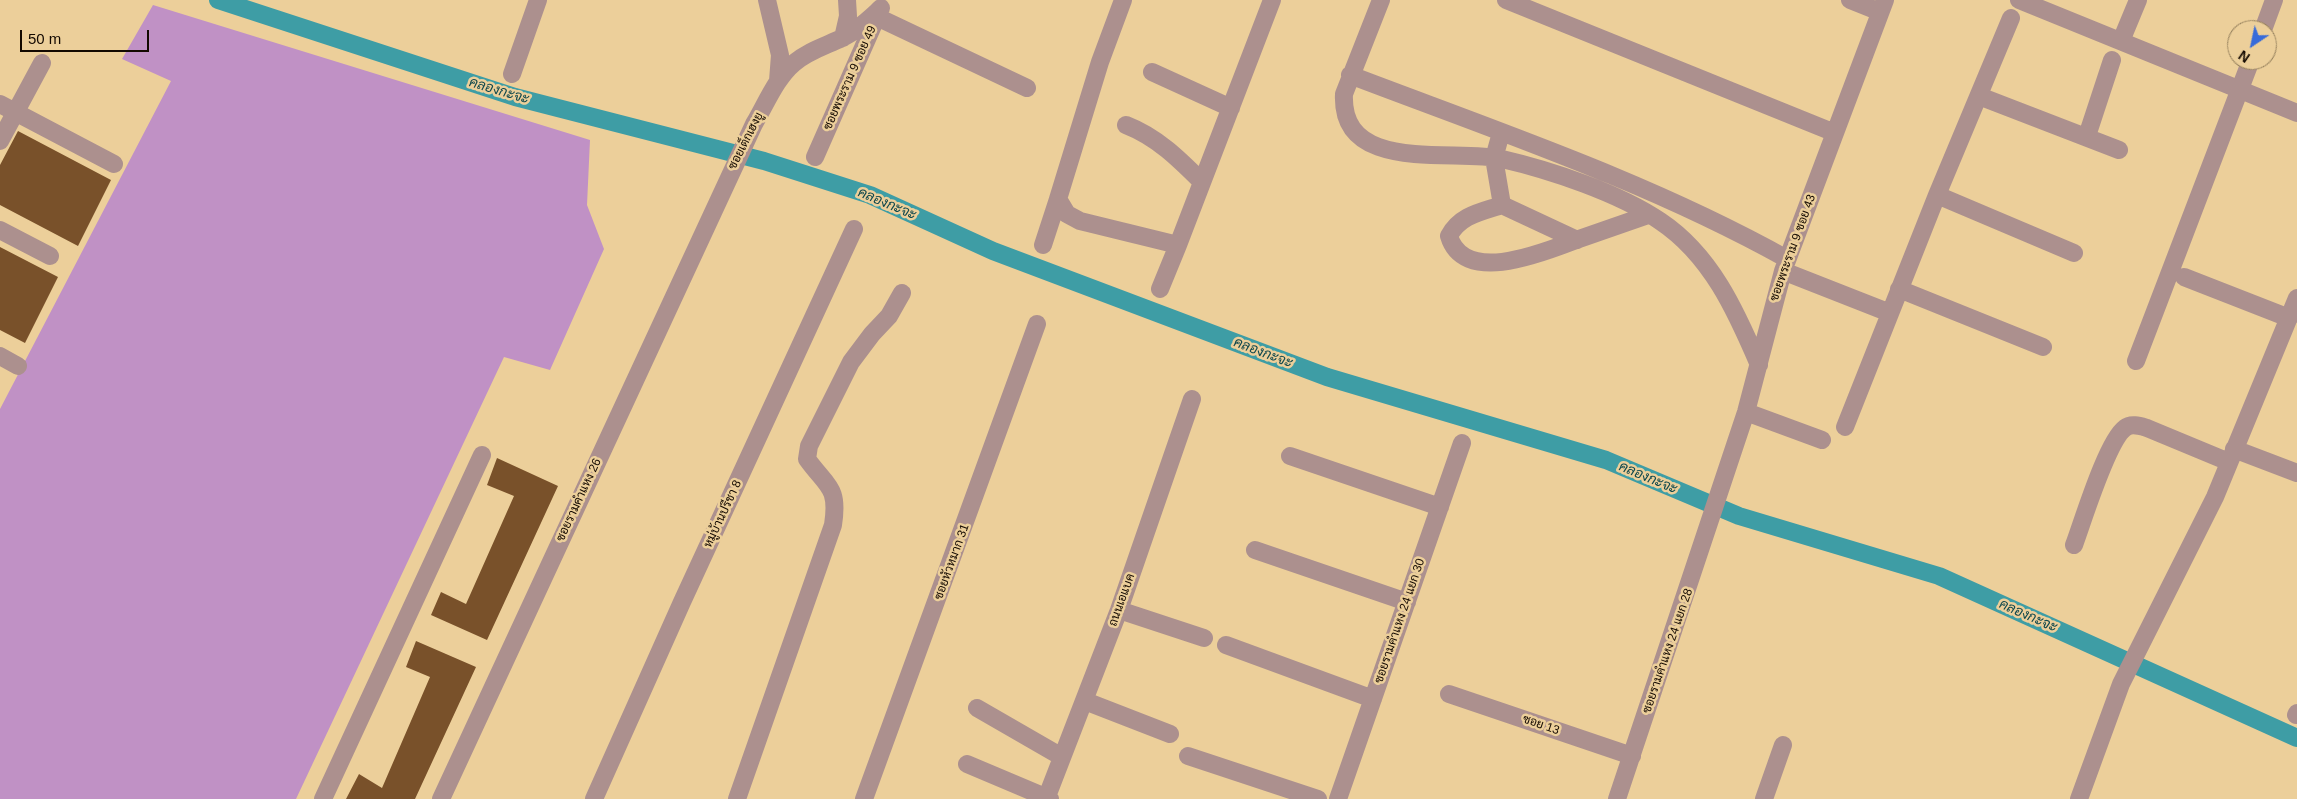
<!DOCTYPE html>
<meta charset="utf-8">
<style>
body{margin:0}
#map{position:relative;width:2297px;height:799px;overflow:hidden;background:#eccf9a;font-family:Arial,sans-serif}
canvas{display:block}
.north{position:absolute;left:2227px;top:20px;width:50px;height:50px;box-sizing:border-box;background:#eccf9a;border:1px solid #95805c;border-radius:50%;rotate:214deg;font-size:14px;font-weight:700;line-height:20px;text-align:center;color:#130900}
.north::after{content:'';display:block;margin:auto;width:18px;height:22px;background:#376bda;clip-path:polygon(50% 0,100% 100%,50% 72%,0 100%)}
.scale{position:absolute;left:20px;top:30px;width:129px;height:22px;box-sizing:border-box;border:2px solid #130900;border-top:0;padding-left:6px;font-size:15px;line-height:18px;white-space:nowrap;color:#130900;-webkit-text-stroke:4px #eccf9a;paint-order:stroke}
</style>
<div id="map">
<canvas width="2297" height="799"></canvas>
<div class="north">N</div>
<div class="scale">50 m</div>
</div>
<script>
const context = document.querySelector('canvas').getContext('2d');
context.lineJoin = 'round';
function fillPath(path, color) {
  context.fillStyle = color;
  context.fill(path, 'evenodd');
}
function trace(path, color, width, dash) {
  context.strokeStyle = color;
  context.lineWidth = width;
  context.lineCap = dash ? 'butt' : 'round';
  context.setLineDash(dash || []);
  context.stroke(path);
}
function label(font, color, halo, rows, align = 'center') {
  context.font = font + ' Arial,Sarabun,sans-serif';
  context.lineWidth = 5;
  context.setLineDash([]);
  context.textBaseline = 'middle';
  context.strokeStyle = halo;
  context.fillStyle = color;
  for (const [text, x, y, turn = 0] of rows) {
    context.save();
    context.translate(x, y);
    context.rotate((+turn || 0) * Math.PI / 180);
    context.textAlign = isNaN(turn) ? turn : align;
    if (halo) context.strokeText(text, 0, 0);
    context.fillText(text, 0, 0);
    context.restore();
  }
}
fillPath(new Path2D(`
 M153,5L590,140L587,205L604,249L550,370L504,357L296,799H0V409L171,81L122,59Z`), '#c091c5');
trace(new Path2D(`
 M218,0L515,97L764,161L870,195L993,251L1327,377L1606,460L1739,516L1939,576L2297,738`), '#3e9da5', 18);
fillPath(new Path2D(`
 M18,131L111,180L78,246L0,205V165Z
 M0,247L58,277L25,343L0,330Z
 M497,458L558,486L487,640L431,615L441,592L466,604L514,496L487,485Z
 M416,641L476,667L415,799H346L359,774L382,788L430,677L406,667Z`), '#79512a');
trace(new Path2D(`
 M767,0L780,55L778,81
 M1123,0L1100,62L1058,199L1067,214L1080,221L1178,245L1272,0
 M1381,0L1344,94C1340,175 1454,148 1502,159C1550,170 1619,193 1660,221C1711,255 1736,311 1759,365
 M1506,0L1835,133
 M1850,0L1880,12
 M2019,0L2297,113
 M877,17L1027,88
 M2263,30L2274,0
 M843,38L848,16L847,0
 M2121,41L2138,0
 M1152,72L1231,108
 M512,74L538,0
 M1350,75C1497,131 1649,182 1787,259
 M1979,96L2119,150
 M0,104L114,164
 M1126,125C1157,137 1179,159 1202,182
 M1501,133L1494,158L1502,205C1481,212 1460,215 1449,236C1464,287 1547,251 1579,239C1602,231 1625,223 1648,215
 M2087,136L2112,60
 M0,141L42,63
 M815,157L878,14
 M1937,195L2074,253
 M1502,205L1577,240
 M0,230L50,256
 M1043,245L1058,199
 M1783,271L1890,313
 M2184,277L2289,318
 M1160,289L1178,245
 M1899,289L2043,347
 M0,356L18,366
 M2136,361L2251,60
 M1746,412L1822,440
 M1845,427L1937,195L2011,18
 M2234,449L2297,473
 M1290,456L1440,507
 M2074,545C2083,521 2107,441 2125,428C2131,423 2140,426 2147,428L2229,462
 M1255,550L1407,602
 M1119,610L1204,638
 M1226,645L1373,699
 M1449,694L1632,756
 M1085,701L1170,734
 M977,708L1062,757
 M2296,715L2297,713
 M1188,756L1318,799
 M967,764L1050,799
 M323,799L482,455
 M441,799L754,124C766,104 776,78 794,63C808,51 825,46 842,38C857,31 869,19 881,8
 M594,799L682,602L854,229
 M737,799L833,525C839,486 827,487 807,459L809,446L851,362L872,334L889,316L902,293
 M864,799L1037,324
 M1046,799L1119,610L1192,399
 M1338,799L1462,443
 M1617,799L1746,412L1783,271L1885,0
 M1764,799L1783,745
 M2079,799L2121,684L2215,497L2297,298`), '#ac908e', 18);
label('12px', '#130900', '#eccf9a', [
 ["ซอยพระราม 9 ซอย 49",850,78,-66],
 ["ซอยเต็กเฮงยู",746,141,-63],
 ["ซอยพระราม 9 ซอย 43",1793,248,-70],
 ["ซอยรามคำแหง 26",579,500,-65],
 ["หมู่บ้านปรีชา 8",723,514,-65],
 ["ซอยหัวหมาก 31",952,562,-70],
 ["ถนนเอแบค",1122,600,-70],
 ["ซอยรามคำแหง 24 แยก 30",1400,621,-71],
 ["ซอยรามคำแหง 24 แยก 28",1668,651,-71],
 ["ซอย 13",1541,725,19]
]);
label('italic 14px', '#10484d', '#eccf9a', [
 ["คลองกะจะ",499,91,17],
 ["คลองกะจะ",887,204,23],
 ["คลองกะจะ",1263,353,21],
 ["คลองกะจะ",1648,478,23],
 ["คลองกะจะ",2028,616,24]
]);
</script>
